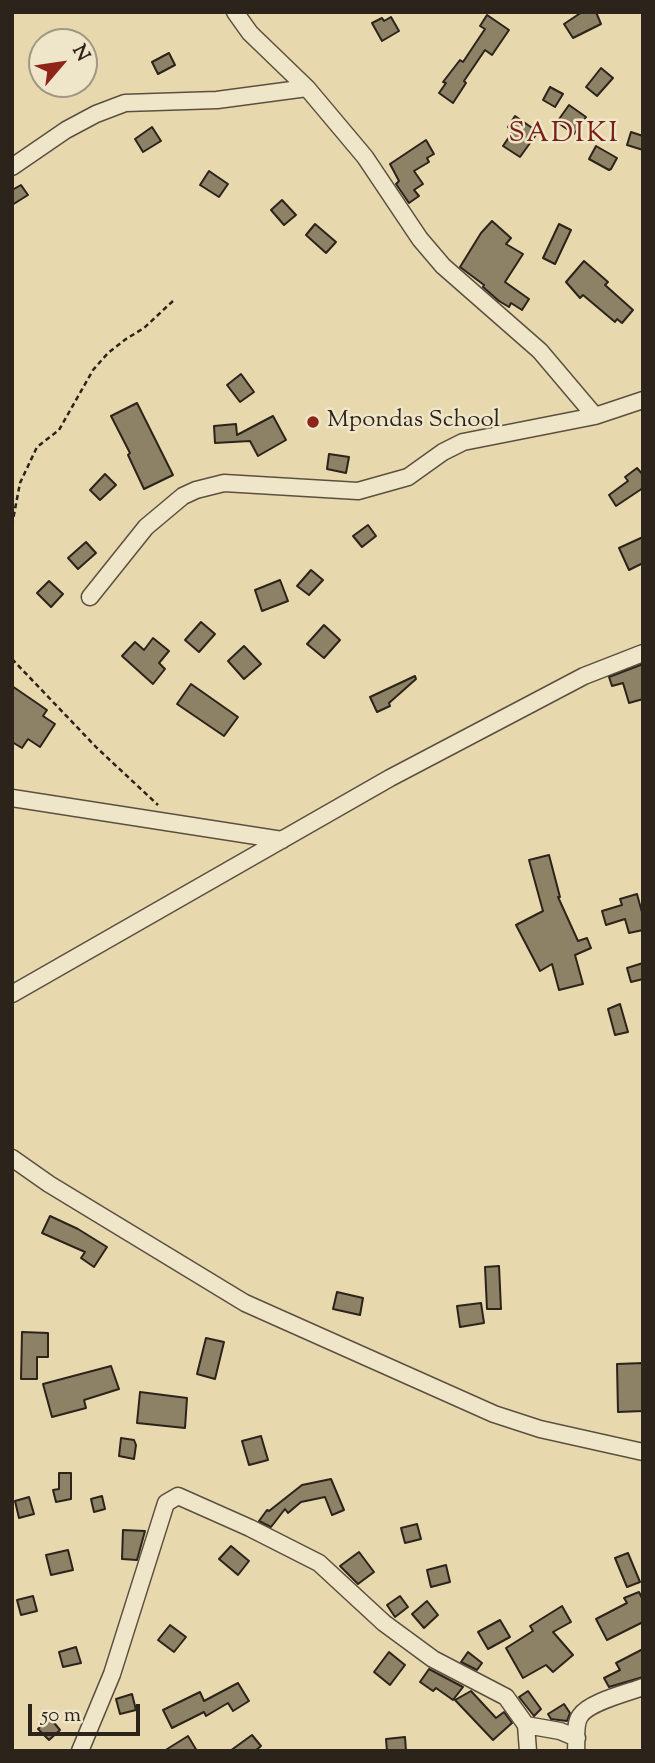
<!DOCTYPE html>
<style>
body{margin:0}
#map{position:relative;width:655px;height:1763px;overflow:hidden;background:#e7d8ad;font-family:"Sorts Mill Goudy",serif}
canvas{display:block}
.frame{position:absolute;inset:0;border:14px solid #2c231a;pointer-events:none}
.north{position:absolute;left:28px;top:28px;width:70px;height:70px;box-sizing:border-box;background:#efe6ca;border:2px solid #a19884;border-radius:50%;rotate:61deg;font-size:19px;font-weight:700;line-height:28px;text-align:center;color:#2c231a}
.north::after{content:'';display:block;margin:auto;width:24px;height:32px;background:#8f2418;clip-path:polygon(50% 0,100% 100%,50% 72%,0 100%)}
.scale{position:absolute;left:28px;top:1704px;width:112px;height:32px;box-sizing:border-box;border:4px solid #2c231a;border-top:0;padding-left:9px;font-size:21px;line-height:24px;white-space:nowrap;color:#2c231a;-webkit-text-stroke:5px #efe6ca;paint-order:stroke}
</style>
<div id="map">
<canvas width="655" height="1763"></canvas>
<div class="frame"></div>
<div class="north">N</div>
<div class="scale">50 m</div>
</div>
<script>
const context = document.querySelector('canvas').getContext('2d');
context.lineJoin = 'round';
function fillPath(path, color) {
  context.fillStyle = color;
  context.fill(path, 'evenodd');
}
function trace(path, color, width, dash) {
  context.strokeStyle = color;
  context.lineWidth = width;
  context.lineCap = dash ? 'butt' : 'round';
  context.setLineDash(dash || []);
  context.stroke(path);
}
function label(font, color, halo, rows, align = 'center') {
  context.font = font + ' "Sorts Mill Goudy",serif';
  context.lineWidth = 5;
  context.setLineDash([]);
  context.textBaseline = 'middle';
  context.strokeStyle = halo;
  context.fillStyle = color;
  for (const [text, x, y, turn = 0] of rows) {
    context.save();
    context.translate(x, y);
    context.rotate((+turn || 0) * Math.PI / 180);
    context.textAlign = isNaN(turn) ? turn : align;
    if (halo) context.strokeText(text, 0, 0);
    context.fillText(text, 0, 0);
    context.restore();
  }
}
const building = new Path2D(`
 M582,12H596L601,24L573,38L564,24Z
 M487,15L509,30L492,55L485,50L464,81L466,83L453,103L439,93L446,83L443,82L460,60L463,62L485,29L480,26Z
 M391,17L399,31L382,41L372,23L382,18L384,21Z
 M169,53L175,65L158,74L152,62Z
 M601,68L613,78L597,96L586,87Z
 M550,87L563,94L555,107L543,100Z
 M569,105L586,117L574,134L557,122Z
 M515,116L538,132L520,157L503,146L513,131L508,127Z
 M152,127L161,141L143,152L135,139Z
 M631,132L643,136V150L627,145Z
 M426,140L434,154L427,158L429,162L414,171L423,184L414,190L419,196L409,203L396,184L399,181L390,164Z
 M596,146L617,158L611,169L609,170L589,159Z
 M209,171L228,184L219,197L200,185Z
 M21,185L28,195L12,205V190Z
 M282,200L296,215L284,225L271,210Z
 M492,221L511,238L506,244L523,254L505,282L529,299L522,310L511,303L509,307L499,301L483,287L484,285L460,267L481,233Z
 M315,224L336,242L326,253L306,235Z
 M559,224L571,230L555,264L543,258Z
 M584,261L608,282L605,285L633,310L622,323L617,319L615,322L583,295L580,298L566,282Z
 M241,374L254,392L240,402L227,385Z
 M137,403L173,475L144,489L128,455L130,453L111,416Z
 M273,416L286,440L258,456L250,441L215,443L214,426L236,424L237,435Z
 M329,454L349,457L346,473L327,469Z
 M637,468L643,475V488L616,506L609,495L628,481L625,477Z
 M105,474L116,485L100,500L90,490Z
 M368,525L376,536L362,547L353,536Z
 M643,537V563L629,570L619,548Z
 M86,542L96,553L78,569L68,558Z
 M311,570L323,580L309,595L297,586Z
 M280,580L288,601L262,611L255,590Z
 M49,581L63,594L51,607L37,593Z
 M201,622L215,634L199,652L185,640Z
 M324,625L340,640L324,658L307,644Z
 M153,638L169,651L159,663L165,669L153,684L122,656L135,642L144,650Z
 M244,646L261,664L244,679L228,661Z
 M643,664V699L629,703L623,683L612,686L609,677Z
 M415,676L416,679L389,703L390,706L377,712L370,697Z
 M191,684L238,717L224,736L177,704Z
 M12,686L47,710L43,716L55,724L40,747L28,739L22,748L12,742Z
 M549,855L560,897H558L578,941L587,938L591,948L575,955L583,984L559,990L552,964L540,971L516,925L543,911L529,860Z
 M637,894L643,916V930L629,933L625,919L606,925L602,911L622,905L620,899Z
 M643,963V979L631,982L627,968Z
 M620,1004L628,1032L615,1035L608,1009Z
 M50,1216L78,1229L107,1247L94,1267L81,1258L85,1252L42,1233Z
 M499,1266L501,1309H487L485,1267Z
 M337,1292L363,1298L360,1315L333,1309Z
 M481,1303L484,1323L460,1327L457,1306Z
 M22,1332L48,1333V1357H37V1379H21Z
 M206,1338L224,1342L215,1379L197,1374Z
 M643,1363V1411L618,1412L617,1364Z
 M111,1366L119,1389L84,1400L86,1408L52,1417L43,1384Z
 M140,1392L187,1398L185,1428L137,1423Z
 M261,1436L268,1460L249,1465L242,1441Z
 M121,1438L134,1440L136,1445L134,1459L119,1456Z
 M59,1473H71V1499L56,1502L53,1490L59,1489Z
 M331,1479L344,1510L332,1515L325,1497L301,1502L288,1513L285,1509L271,1527L259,1521L267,1510L269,1511L302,1485Z
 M102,1496L105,1509L94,1512L91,1499Z
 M29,1497L34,1514L19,1518L15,1501Z
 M417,1524L421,1539L405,1543L401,1528Z
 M123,1530L145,1531L137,1560L122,1559Z
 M231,1546L249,1561L238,1575L219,1559Z
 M68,1550L73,1570L51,1575L46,1555Z
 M359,1552L374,1572L358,1584L340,1566Z
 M628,1553L640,1582L627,1587L615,1558Z
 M446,1565L450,1582L431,1587L427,1570Z
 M639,1592L643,1600V1622L607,1640L596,1619L627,1603L624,1598Z
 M33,1596L37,1611L21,1615L17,1600Z
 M400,1596L408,1607L395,1617L387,1605Z
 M427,1601L438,1615L424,1628L412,1614Z
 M562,1606L571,1622L553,1632L573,1655L553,1672L546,1665L523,1678L506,1648L533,1631L530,1626Z
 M500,1620L510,1637L488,1649L478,1632Z
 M170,1625L186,1637L174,1652L158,1640Z
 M76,1647L81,1663L63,1667L59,1652Z
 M643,1649V1677L609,1687L604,1678L620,1670L616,1663Z
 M389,1652L405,1665L390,1685L374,1672Z
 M468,1652L482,1663L477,1670L461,1662Z
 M429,1669L463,1687L453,1700L436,1688L433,1691L420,1682Z
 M238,1683L249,1701L233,1711L228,1703L206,1716L204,1712L172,1728L163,1710L200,1692L204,1701Z
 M471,1691L496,1718L504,1712L512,1723L493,1740L455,1700Z
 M528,1691L541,1709L534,1716L519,1697Z
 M132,1694L136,1710L120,1714L116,1699Z
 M564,1704L570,1713L567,1721L551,1719L548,1714Z
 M50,1718L60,1730L49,1740L38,1729Z
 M252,1735L261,1746L255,1751H230Z
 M188,1736L197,1751H164Z
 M405,1737L406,1751H387L386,1739Z`);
fillPath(building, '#8d8166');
trace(building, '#2c231a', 2);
const minor = new Path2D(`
 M235,12L250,33L307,88L365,157L420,239L443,266L540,351L595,416
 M12,167L66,130L96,114L125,103L217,100L307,88
 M90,597L146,527L183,496L196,490L224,483L358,491L408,477L443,452L463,442L595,416L643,400
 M12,798L282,840
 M12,994L390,778L584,676L643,653
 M12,1158L49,1184L245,1303L494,1414L540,1429L643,1452
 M526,1725L528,1751
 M80,1751L112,1674L166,1503L178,1496L250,1528L319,1563L384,1623L433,1659L506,1697L526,1725L560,1731L577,1738
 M576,1751C577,1740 574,1725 580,1716C589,1702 627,1693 643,1687`);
trace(minor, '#5b503f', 19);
trace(new Path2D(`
 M12,525L20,483L37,447L59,430L93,370L108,353L126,339L144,328L174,300
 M12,659L97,748L158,805`), '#2c231a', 2.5, [5, 3.5]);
trace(minor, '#efe6ca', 16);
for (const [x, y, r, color] of [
 [313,422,7,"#8f2418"]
]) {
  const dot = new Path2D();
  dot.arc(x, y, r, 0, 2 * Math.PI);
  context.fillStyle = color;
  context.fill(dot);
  trace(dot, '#efe6ca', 2.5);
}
label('24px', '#2c231a', '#efe6ca', [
 ["Mpondas School",327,422]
], 'left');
context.letterSpacing = '2px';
label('28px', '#7a1f14', '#efe6ca', [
 ["SADIKI",564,136]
]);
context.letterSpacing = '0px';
</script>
